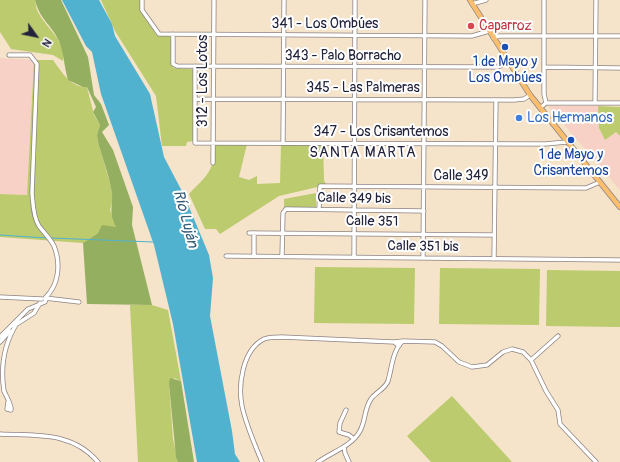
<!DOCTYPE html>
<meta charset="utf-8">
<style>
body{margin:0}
#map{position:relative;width:620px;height:462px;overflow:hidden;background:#f5e3ca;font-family:Pangolin,sans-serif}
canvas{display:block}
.north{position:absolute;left:16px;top:16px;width:40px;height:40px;-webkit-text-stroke:3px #fff;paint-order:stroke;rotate:123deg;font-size:11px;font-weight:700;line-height:16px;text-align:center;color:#22223b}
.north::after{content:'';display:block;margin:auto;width:14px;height:18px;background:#22223b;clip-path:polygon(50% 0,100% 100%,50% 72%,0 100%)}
</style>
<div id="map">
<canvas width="620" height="462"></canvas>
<div class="north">N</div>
</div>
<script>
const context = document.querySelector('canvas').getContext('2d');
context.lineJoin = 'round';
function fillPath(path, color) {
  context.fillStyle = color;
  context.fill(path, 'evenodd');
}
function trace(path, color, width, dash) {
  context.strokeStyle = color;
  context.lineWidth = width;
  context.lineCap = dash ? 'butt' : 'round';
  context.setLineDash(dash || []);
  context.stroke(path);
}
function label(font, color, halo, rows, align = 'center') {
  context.font = font + ' Pangolin,sans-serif';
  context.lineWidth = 4;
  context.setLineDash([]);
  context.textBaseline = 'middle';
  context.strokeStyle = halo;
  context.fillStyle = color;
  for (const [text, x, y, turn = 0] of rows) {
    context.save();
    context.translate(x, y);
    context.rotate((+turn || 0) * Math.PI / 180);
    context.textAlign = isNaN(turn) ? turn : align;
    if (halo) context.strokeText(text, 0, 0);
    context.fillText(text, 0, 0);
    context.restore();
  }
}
fillPath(new Path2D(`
 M0,58L34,60L27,195L0,194Z
 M548,106H598L599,128L605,139L616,132L620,136V190Z`), '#f7d1c6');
fillPath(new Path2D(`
 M0,0H35C36,4 36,9 38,12C46,28 67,42 63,61L53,55L11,49L0,32Z
 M101,0H141L144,15L157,36H170L171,39L173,68L192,69L194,71L193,141L187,142L186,146H162L156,96L115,31Z
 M34,60H53C61,71 71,88 87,87L94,115L100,125L97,135L98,142L111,187L113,199L110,210L116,227L98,233L83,243L0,237V194L27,195Z
 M598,106L620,107V136L616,132L605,140L599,128Z
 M247,144L239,177L249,180L257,176V184L280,183L281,145H323L324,180L326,185L279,196L220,234L216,229H205L189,194C207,175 214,172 215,145Z
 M316,193V208H284V199Z
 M315,267L415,268L414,324L314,323Z
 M440,268L540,269L539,325L439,324Z
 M547,270L620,271V327L546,326Z
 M130,305H152L168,310L181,381L174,378L169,384L173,439L178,462H138Z
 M452,396L512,462H431L407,436Z`), '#bbcb6d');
fillPath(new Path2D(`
 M35,0H61L88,57L94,95L101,104L109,125L102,132L113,150L133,207L132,225L152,305L87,304L83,243L98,233L102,225L116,227C107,209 115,205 111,188C108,172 102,157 98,142L97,135L100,125L93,112L96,107L87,87H83L68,80C64,66 64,53 59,41C51,24 40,20 35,0Z
 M170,378L181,381L194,462H178L176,457L169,384Z`), '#94af60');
fillPath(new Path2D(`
 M62,0H99L112,24L115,36L150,94L164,157L184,195L209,255L213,278L210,316L232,431L235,454L240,462H197L173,324L154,245L101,94L92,52L86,46Z`), '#51b2d0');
trace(new Path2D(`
 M0,235L47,238
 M51,238L153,242`), '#51b2d0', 1);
const minor = new Path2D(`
 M142,0V10L159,34L472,36L489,31
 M544,0V94L546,103
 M472,4L486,0
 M173,34V64L177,66L498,67L508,62
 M493,38L499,36H620
 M9,55H30L37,64L32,193C33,203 33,217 39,226C44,233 50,238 54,246C61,264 59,285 45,298
 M195,66V143L545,144L567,142
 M544,67L620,68
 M195,99L514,100L524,99L530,95
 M595,103L596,0
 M540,108L546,103H620
 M283,143L284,0
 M213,163L214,0
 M319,209L320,186L586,188L600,182
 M249,233L494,235
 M254,233V256
 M226,256L620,260
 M282,256L283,213L286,209L424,211
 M354,257L355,0
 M423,258L425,0
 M494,259L496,100
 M0,297L42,299
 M45,298L79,302
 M17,324L34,313L40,303
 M0,337L28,309L45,302L46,299
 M403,341L435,342L442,346L459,362L472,367L487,365L503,352L512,349L523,352L531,360L546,391L558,410L560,424L596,462
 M0,342L10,331
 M531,360L558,336
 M8,402L7,409L11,410C12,405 6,396 4,391C0,366 4,344 17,323L16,321
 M346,410L340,423L339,432L349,435L354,439
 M0,434C36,436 72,431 98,462
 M344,447L345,453L349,462
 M262,462C255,445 246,425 242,406C238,386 242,350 264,339C269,337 276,337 282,337L394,342L399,346
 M318,462C332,452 352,446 360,431C366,420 364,409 371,399C376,392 385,389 388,381C392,368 392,351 403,341L394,342`);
const major = new Path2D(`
 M470,0L530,95L620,207`);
trace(minor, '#8c8282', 5);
trace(major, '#8c8282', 6);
trace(minor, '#fff', 3.5);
trace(major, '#fbbe6e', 4.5);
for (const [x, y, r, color] of [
 [471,26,4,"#e0444e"],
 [505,47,4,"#1a4fb4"],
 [519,118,4,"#3f7fe0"],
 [571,140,4,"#1a4fb4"]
]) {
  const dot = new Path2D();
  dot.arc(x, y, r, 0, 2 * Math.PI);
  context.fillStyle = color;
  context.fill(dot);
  trace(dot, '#fff', 1.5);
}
label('14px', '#22223b', '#fff', [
 ["341 - Los Ombúes",325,24],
 ["343 - Palo Borracho",343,56],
 ["312 - Los Lotos",203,81,-90],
 ["345 - Las Palmeras",363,88],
 ["347 - Los Crisantemos",381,132],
 ["Calle 349",461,176],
 ["Calle 349 bis",354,199,1],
 ["Calle 351",372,222,1],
 ["Calle 351 bis",423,247,1]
]);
label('14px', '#be3a42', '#fff', [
 ["Caparroz",479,26]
], 'left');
label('14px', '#164399', '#fff', [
 ["1 de Mayo y",505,62],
 ["Los Ombúes",505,78],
 ["1 de Mayo y",571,155],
 ["Crisantemos",571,171]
]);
label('14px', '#366cbe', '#fff', [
 ["Los Hermanos",527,118]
], 'left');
context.letterSpacing = '1px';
label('15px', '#22223b', '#fff', [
 ["SANTA MARTA",363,153]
]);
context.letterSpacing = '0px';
label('italic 15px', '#355c77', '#fff', [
 ["Río Luján",185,219,75]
]);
</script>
